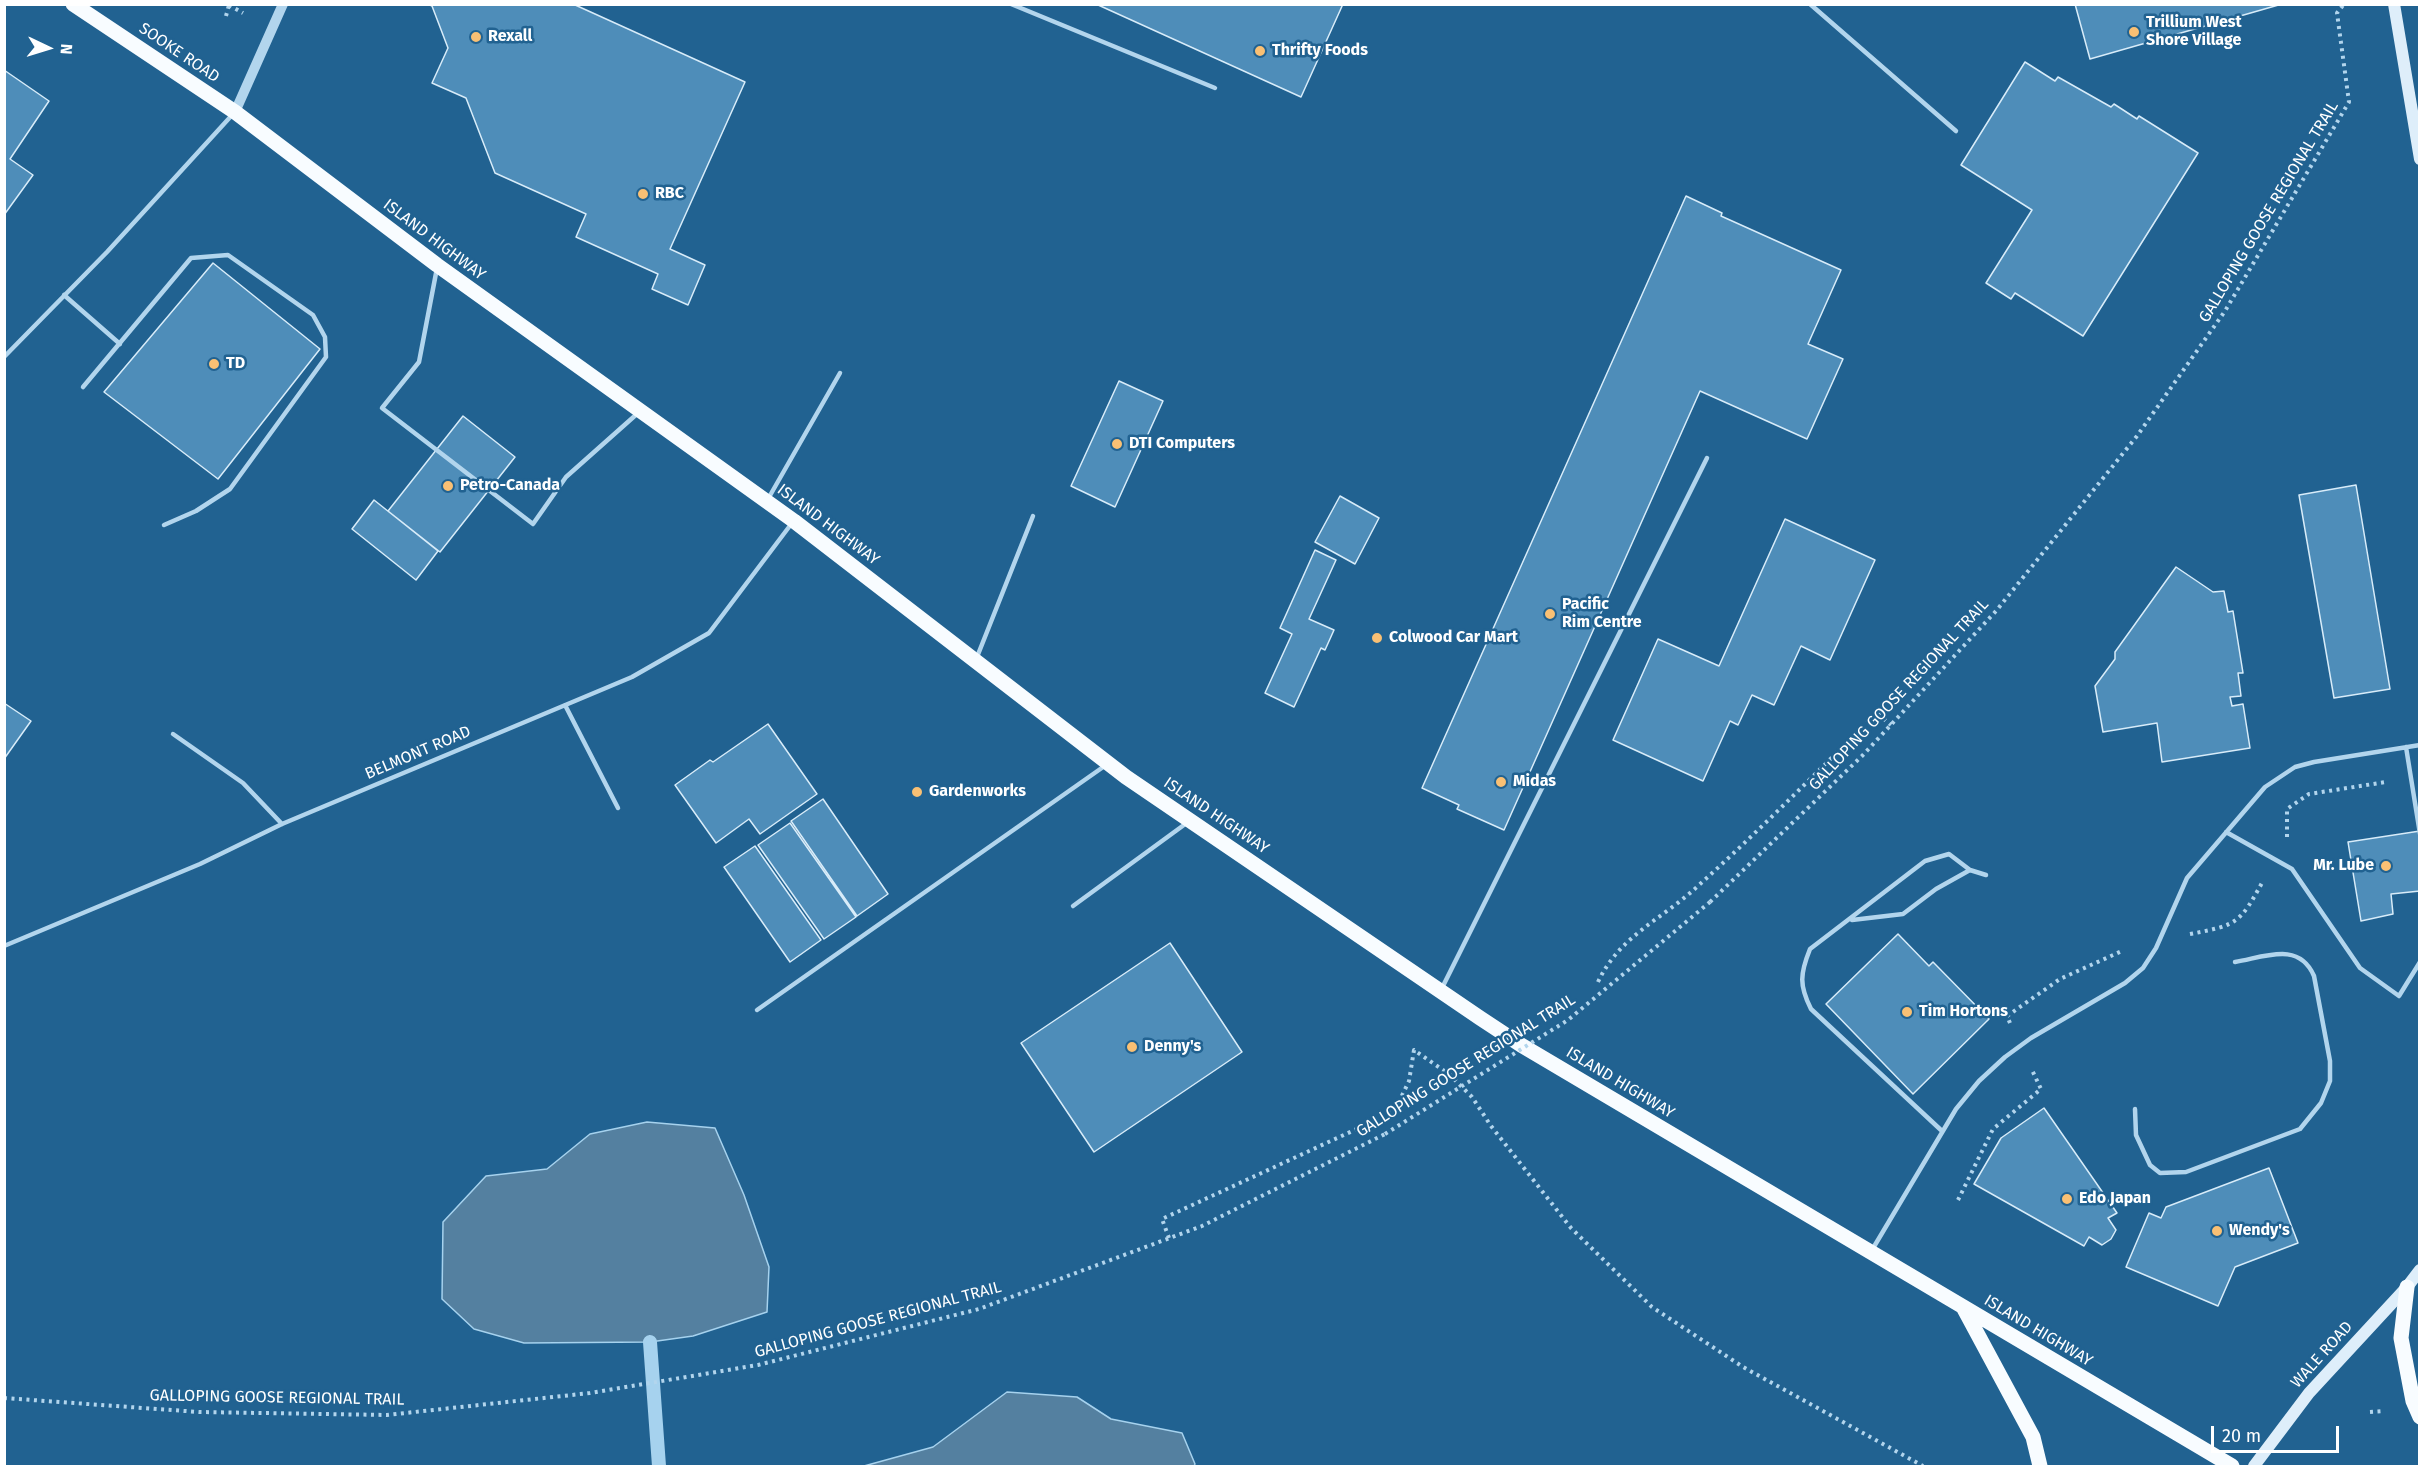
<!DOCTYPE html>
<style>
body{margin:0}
#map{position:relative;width:2424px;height:1471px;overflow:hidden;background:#216291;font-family:"Fira Sans",sans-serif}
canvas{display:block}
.frame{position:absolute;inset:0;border:6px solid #fff;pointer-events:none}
.north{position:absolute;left:18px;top:18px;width:60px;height:60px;-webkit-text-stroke:4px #216291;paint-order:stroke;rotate:94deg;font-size:16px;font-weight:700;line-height:24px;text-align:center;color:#fff}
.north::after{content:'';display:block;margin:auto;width:21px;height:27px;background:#fff;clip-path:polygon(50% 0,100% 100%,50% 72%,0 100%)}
.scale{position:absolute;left:2211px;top:1426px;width:128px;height:27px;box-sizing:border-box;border:3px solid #fff;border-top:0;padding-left:8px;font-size:18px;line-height:21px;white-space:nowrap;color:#fff;-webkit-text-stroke:4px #216291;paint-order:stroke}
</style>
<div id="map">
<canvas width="2424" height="1471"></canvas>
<div class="frame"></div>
<div class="north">N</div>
<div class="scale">20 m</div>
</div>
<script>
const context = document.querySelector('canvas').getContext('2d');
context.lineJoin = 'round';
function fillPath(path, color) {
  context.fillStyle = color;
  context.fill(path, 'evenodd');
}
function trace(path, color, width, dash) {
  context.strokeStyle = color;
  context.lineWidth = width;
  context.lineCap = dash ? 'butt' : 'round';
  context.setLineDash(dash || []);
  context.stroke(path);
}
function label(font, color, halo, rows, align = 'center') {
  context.font = font + ' "Fira Sans",sans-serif';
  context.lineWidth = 5;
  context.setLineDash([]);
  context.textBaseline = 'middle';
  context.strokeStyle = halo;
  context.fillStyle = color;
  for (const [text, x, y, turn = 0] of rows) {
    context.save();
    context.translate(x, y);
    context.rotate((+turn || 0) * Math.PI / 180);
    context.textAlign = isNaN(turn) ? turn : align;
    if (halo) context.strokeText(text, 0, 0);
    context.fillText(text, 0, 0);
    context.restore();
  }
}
const water = new Path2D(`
 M647,1122L715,1128L744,1195L769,1267L767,1312L693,1336L650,1342L524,1343L474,1329L442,1299L443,1222L486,1176L547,1169L590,1134Z
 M1007,1392L1077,1397L1111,1419L1182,1433L1195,1464L1194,1466H864L933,1447Z`);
fillPath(water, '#5480a0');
trace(water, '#a6d2ee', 1.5);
trace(new Path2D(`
 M650,1342L659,1466`), '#a6d2ee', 14);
const building = new Path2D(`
 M428,4H573L745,82L670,249L705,265L688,305L652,289L658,274L576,237L586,214L495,173L466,98L432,83L448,48L432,6Z
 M1096,4H1343L1301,97Z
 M2075,4H2282L2090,59Z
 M2025,62L2055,81L2058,77L2111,107L2114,104L2137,119L2139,116L2198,153L2083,336L2015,293L2011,299L1986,283L2032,210L1961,165Z
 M4,70L49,101L10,159L33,175L4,215Z
 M1686,196L1722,213L1721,216L1841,270L1808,344L1843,359L1807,439L1700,391L1504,830L1457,809L1459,805L1422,788Z
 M213,263L320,349L218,479L104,392Z
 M1119,381L1163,401L1115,507L1071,486Z
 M463,416L515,457L440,552L388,511Z
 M2356,485L2390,689L2334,698L2299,495Z
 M1340,496L1379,518L1355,564L1315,542Z
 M374,500L438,551L416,580L352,529Z
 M1785,519L1875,560L1830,660L1801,646L1774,705L1752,695L1738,725L1730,721L1703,781L1613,740L1658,639L1719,666Z
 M1315,550L1336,560L1309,619L1334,630L1325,650L1321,648L1294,707L1265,693L1292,634L1280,628Z
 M2176,567L2213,592L2224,591L2228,612L2233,611L2243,673H2238L2241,696L2230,697L2232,706L2243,704L2250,748L2162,762L2157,723L2103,732L2095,686L2115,659V652Z
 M4,703L31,721L4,759Z
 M768,724L817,794L760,834L749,819L716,843L675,785L710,760L713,762Z
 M823,799L888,894L857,916L791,821Z
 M790,823L856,917L824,939L758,845Z
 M2420,831V891L2391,894L2393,914L2361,921L2348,842Z
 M755,846L821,940L790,962L724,867Z
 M1898,934L1929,966L1933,962L1989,1019L1913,1094L1826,1004Z
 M1170,943L1242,1052L1094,1152L1021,1043Z
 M2044,1108L2117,1213L2108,1218L2116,1230L2111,1239L2102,1245L2089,1237L2084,1246L1974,1184L2001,1138Z
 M2269,1168L2298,1243L2235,1267L2218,1306L2126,1267L2149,1213L2161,1218L2166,1207Z`);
fillPath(building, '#4e8db9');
trace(building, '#d8ecf9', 1.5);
trace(new Path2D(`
 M229,5L243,13
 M226,16L229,5
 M2287,837V809L2309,794L2386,782
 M1710,902L1863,755L1996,611L2137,436L2225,311L2349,102L2337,13L2344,4
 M2190,934C2238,925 2240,923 2263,881
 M1598,982C1620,935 1663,919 1699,885C1760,830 1818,771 1877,713L1891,725
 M2010,1023L2007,1016L2060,979L2122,951
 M1958,1200L1993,1129L2041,1089L2031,1068
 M1169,1238L1162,1219L1374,1121L1397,1106L1409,1081L1414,1050L1450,1075L1472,1097L1491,1126L1571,1228L1652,1307L1743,1367L1923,1466
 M4,1398L199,1412L387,1415L590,1393L758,1365L979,1309L1202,1226L1385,1134
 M2370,1412L2384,1411`), '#b2d5ed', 4, [3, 4.5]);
trace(new Path2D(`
 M1011,4L1215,88
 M1810,4L1956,131
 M437,268L419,362L382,408L533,524L566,477L638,413
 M64,295L120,344
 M4,357L107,252L233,114
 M83,387L191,258L228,255L313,315L325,337L326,357L230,489L196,511L164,525
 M768,499L840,373
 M977,657L1033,516
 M565,705L618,808
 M173,734L243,783L282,824
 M2406,747L2420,834
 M2226,832L2292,869L2360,968L2399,996L2420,962
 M1073,906L1188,822
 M1852,920L1903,914L1936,889L1970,870
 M4,946L200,864L282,824L632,677L709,633L792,523
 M1442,988L1707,458
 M757,1010L1106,765
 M2135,1109L2136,1135L2150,1165L2160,1173L2186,1172L2300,1129L2321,1103L2330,1081V1061L2314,976C2299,941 2265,957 2235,962
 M1942,1131L1811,1009C1799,985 1800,974 1810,949L1925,861L1949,854L1970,870L1986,875
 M1872,1250L1956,1109L1979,1081L2005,1057L2031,1038L2125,983L2143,968L2156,948L2187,878L2265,787L2295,767L2314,762L2420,745`), '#b2d5ed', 4.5);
trace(new Path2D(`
 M235,112L283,4`), '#b2d5ed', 10);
trace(new Path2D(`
 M2394,4L2420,159
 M2254,1466L2309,1393L2407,1287L2420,1270`), '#deeefa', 12);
trace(new Path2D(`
 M73,4L235,112L437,265L794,521L1126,777L1480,1018L1521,1045L2232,1466
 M2407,1287L2401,1338L2413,1401L2420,1417
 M1963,1307L2033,1437L2040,1466`), '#f8fcff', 15);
trace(new Path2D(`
 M1385,1134L1568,1020L1710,902`), '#b2d5ed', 4, [3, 4.5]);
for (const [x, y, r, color] of [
 [2134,32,6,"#f9c074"],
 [476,37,6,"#f9c074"],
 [1260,51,6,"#f9c074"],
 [643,194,6,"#f9c074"],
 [214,364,6,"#f9c074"],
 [1117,444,6,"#f9c074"],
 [448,486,6,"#f9c074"],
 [1550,614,6,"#f9c074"],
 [1377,638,6,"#f9c074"],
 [1501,782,6,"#f9c074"],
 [917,792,6,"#f9c074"],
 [2386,866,6,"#f9c074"],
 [1907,1012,6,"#f9c074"],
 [1132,1047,6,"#f9c074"],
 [2067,1199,6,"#f9c074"],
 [2217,1231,6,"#f9c074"]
]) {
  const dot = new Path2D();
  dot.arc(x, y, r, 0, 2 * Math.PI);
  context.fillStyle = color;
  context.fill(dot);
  trace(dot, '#216291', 2);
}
label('bold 16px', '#fff', '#216291', [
 ["Trillium West",2146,23],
 ["Shore Village",2146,41],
 ["Rexall",488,37],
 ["Thrifty Foods",1272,51],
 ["RBC",655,194],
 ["TD",226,364],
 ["DTI Computers",1129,444],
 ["Petro-Canada",460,486],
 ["Pacific",1562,605],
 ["Rim Centre",1562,623],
 ["Colwood Car Mart",1389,638],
 ["Midas",1513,782],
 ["Gardenworks",929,792],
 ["Mr. Lube",2374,866,"right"],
 ["Tim Hortons",1919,1012],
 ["Denny's",1144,1047],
 ["Edo Japan",2079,1199],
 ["Wendy's",2229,1231]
], 'left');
label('16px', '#fff', '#216291', [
 ["SOOKE ROAD",179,53,34],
 ["GALLOPING GOOSE REGIONAL TRAIL",2269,212,-59],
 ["ISLAND HIGHWAY",434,240,37],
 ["ISLAND HIGHWAY",828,525,37],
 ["GALLOPING GOOSE REGIONAL TRAIL",1899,695,-47],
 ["BELMONT ROAD",418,753,-23],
 ["ISLAND HIGHWAY",1216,816,34],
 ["GALLOPING GOOSE REGIONAL TRAIL",1466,1066,-32],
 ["ISLAND HIGHWAY",1620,1083,31],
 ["GALLOPING GOOSE REGIONAL TRAIL",878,1320,-15],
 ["ISLAND HIGHWAY",2038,1331,31],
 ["WALE ROAD",2322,1355,-48],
 ["GALLOPING GOOSE REGIONAL TRAIL",277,1398,1]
]);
</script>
